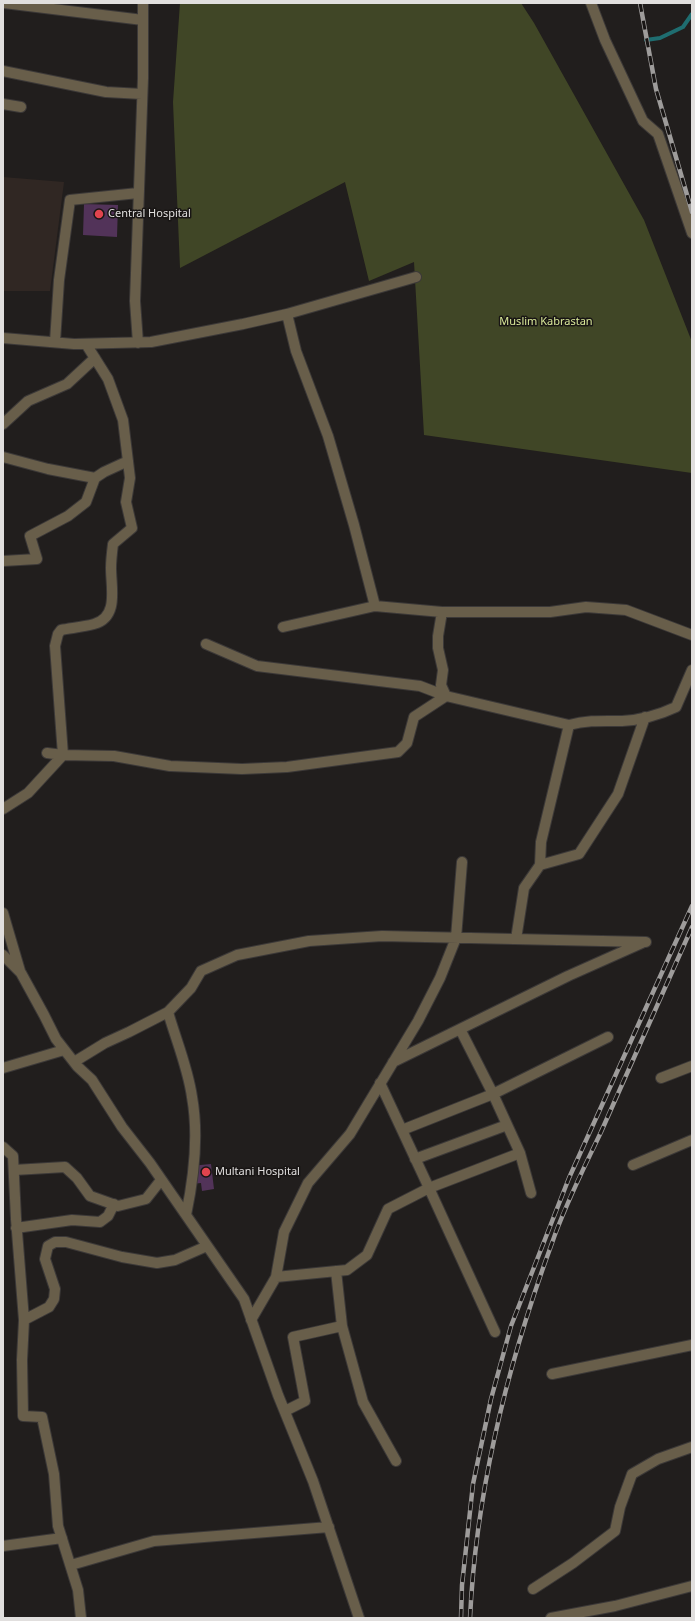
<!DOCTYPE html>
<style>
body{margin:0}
#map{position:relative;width:695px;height:1621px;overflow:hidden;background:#211e1d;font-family:"Noto Sans",sans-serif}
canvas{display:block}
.frame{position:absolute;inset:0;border:4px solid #e1dfde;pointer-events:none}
</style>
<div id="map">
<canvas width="695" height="1621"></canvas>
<div class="frame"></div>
</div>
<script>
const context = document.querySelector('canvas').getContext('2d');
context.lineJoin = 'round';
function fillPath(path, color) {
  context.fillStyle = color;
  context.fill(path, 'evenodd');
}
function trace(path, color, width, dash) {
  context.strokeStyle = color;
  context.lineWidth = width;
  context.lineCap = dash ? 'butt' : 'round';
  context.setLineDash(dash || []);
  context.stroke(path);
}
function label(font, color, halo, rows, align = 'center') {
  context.font = font + ' "Noto Sans",sans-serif';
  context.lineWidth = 3;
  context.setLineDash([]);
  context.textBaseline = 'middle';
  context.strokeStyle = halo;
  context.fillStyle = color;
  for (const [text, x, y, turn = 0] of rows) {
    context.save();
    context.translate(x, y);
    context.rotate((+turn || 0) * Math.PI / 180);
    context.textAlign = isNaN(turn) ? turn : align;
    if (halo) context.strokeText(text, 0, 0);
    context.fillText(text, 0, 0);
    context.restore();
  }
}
fillPath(new Path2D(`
 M3,177L64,182L50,291H3Z`), '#302723');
fillPath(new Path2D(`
 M180,3H521L534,23L644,220L692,342V473L424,435L414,262L369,281L345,182L180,268L173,102Z`), '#404626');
trace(new Path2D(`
 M646,40L660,38L683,27L692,14`), '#1f6d70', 4);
fillPath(new Path2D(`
 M84,204L118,205L117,237L83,235Z
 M211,1164L214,1189L202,1191L201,1183L192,1184L190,1166Z`), '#523359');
const minor = new Path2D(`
 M4,3L143,20
 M591,3L605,40L643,121L658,134L692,233
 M3,71L106,92L142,94
 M3,104L21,107
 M287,314L296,351L328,436L354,525L375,606L442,612H550L586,607L626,610L692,635
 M3,338L74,344L151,342L243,324L287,314L416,277
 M55,342L59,280L70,200L138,193
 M138,343L135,301L143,78V3
 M3,424L28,401L67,384L95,358
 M3,457L48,469L95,478L104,472L128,461
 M3,561L37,559L30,536L68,516L86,502L95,478
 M442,612L438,636V648L443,670L441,685L446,696L569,725C587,720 603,721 622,721C641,720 659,715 676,707L692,670
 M283,627L375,606
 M206,644L257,666L420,686L446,696
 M47,753L63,755L114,756L170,766L242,769L287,767L398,752L407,743L414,717L446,696
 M3,809L28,793L63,755L55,646L58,634L61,630C71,628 83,627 94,624C119,617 111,588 111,568C111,560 112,552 113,544L132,528L126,502L130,478L123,420L108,379L86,344
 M540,865L541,842L569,725
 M3,913L20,971
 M516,939L524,888L540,865L579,854L618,794L645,717
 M3,955L21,973L44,1015L56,1039L77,1066L92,1080L122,1127L150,1163L244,1299L278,1395L313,1481L359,1618
 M168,1012C176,1040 188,1068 192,1097C199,1136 194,1177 186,1215
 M460,1029L493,1094L520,1153L531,1193
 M74,1062L105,1043L129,1032L168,1012L191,988L201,971L237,955L309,941L382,936L646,942
 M393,1062L568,976L642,943
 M3,1068L64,1050
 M661,1078L692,1066
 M380,1083L429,1188L520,1153
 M402,1130L493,1094L608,1037
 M3,1147L13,1156L16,1219L24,1320L22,1360L23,1416L42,1417L54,1474L58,1526L78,1590L81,1618
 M415,1159L507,1125
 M633,1165L692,1140
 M14,1170L65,1167L77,1178L90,1196L118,1206L146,1199L161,1180
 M16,1228L72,1220L100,1222L108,1216L114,1204
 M336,1271L342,1326L363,1402L396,1461
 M276,1277L284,1232L308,1183L350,1134L418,1021L440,978L456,938L462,862
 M24,1320L49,1307L54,1299L55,1289L45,1259L48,1246L55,1242H66L122,1257L157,1263L175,1260L207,1246
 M251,1320L276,1277L347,1270L367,1255L388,1209L429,1188L495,1332
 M552,1374L692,1345
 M285,1411L305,1401L293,1337L342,1326
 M3,1546L62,1538
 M71,1565L154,1541L329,1527
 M533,1589L573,1563L615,1531L620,1507L632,1474L658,1459L692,1447`);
const tertiary = new Path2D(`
 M551,1618L615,1606L692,1586`);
trace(minor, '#3c3938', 12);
trace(tertiary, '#3c3938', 12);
trace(minor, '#685e4a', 10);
trace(tertiary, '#685e4a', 10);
const rail = new Path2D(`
 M640,3L656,89L692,212
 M461,1618L462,1585L473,1484L491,1399L511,1326L569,1178L692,906
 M470,1618C476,1490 508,1363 552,1243C565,1205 584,1168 601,1132C631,1063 662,995 692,927`);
trace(rail, '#9e9c9b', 4.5);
trace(rail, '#181514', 3, [9]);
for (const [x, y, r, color] of [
 [99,214,5,"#e0444e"],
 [206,1172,5,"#e0444e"]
]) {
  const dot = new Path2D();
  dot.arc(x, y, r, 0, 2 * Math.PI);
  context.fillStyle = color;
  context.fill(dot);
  trace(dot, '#181514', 1.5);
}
label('11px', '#e1dfde', '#181514', [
 ["Central Hospital",108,214],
 ["Multani Hospital",215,1172]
], 'left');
label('11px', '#d9e899', '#181514', [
 ["Muslim Kabrastan",546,322]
]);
</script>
